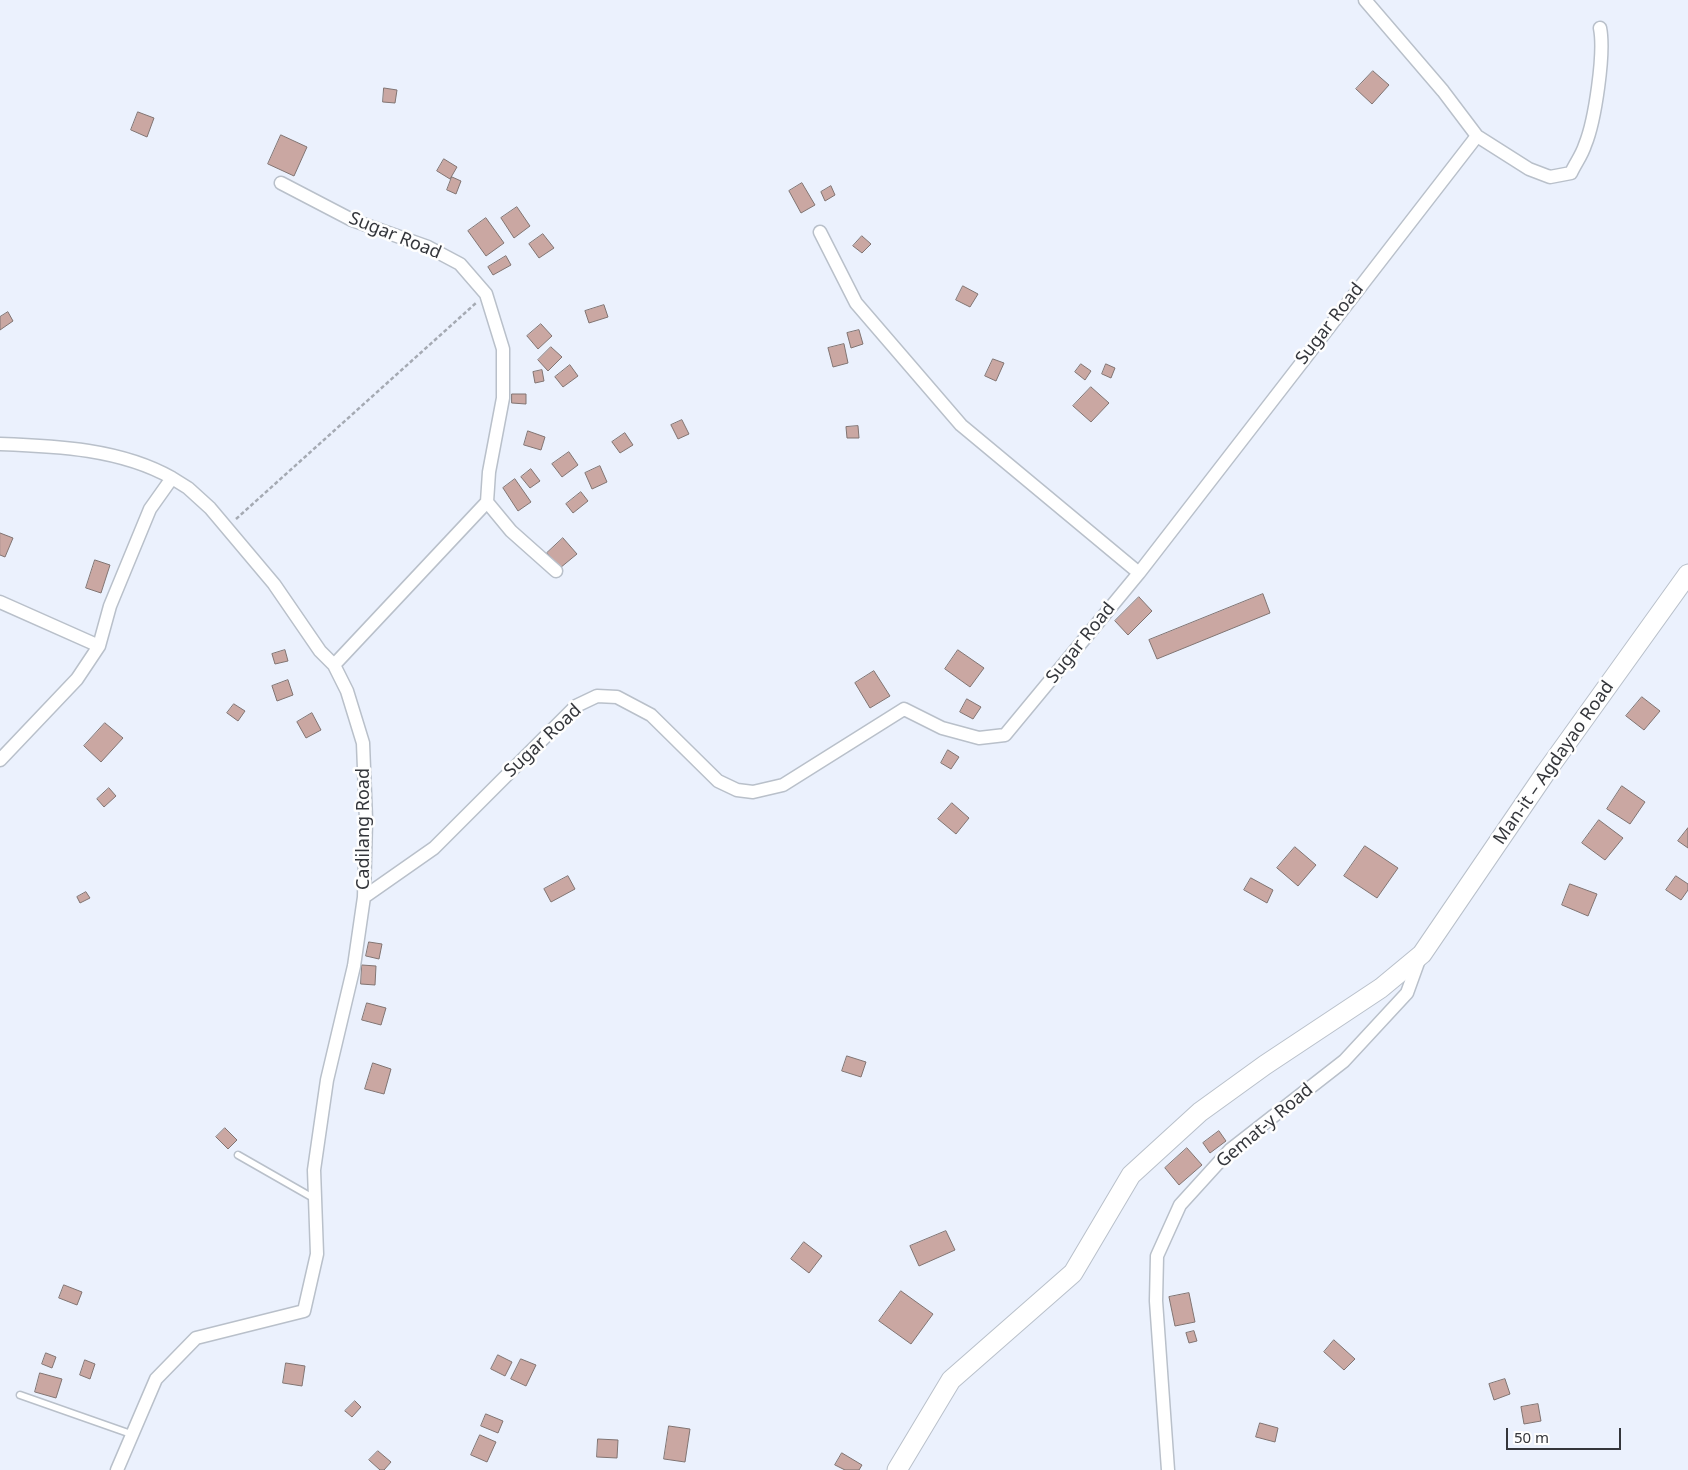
<!DOCTYPE html>
<meta charset="utf-8">
<style>
body{margin:0}
#map{position:relative;width:1688px;height:1470px;overflow:hidden;background:#ebf1fd;font-family:"Noto Sans",sans-serif}
canvas{display:block}
.scale{position:absolute;left:1506px;top:1428px;width:115px;height:22px;box-sizing:border-box;border:2px solid #34363b;border-top:0;padding-left:6px;font-size:15px;line-height:18px;white-space:nowrap;color:#34363b;-webkit-text-stroke:4px #fefefe;paint-order:stroke}
</style>
<div id="map">
<canvas width="1688" height="1470"></canvas>
<div class="scale">50 m</div>
</div>
<script>
const context = document.querySelector('canvas').getContext('2d');
context.lineJoin = 'round';
function fillPath(path, color) {
  context.fillStyle = color;
  context.fill(path, 'evenodd');
}
function trace(path, color, width, dash) {
  context.strokeStyle = color;
  context.lineWidth = width;
  context.lineCap = dash ? 'butt' : 'round';
  context.setLineDash(dash || []);
  context.stroke(path);
}
function label(font, color, halo, rows, align = 'center') {
  context.font = font + ' "Noto Sans",sans-serif';
  context.lineWidth = 5;
  context.setLineDash([]);
  context.textBaseline = 'middle';
  context.strokeStyle = halo;
  context.fillStyle = color;
  for (const [text, x, y, turn = 0] of rows) {
    context.save();
    context.translate(x, y);
    context.rotate((+turn || 0) * Math.PI / 180);
    context.textAlign = isNaN(turn) ? turn : align;
    if (halo) context.strokeText(text, 0, 0);
    context.fillText(text, 0, 0);
    context.restore();
  }
}
const building = new Path2D(`
 M1373,71L1389,85L1372,104L1356,89Z
 M384,88L397,90L395,103L383,102Z
 M138,112L154,118L147,137L131,130Z
 M281,135L307,147L294,176L268,164Z
 M444,159L457,167L450,179L437,171Z
 M452,177L461,181L456,194L447,190Z
 M802,183L815,205L801,213L789,191Z
 M831,186L835,195L825,201L821,192Z
 M517,207L530,226L514,238L501,218Z
 M486,218L504,243L486,256L468,231Z
 M543,234L554,248L539,258L529,244Z
 M862,236L871,244L862,253L853,246Z
 M506,256L511,265L493,275L488,267Z
 M963,286L978,294L970,307L956,300Z
 M604,305L608,317L589,323L585,311Z
 M8,312L13,321L0,330V317Z
 M541,324L552,336L538,349L527,336Z
 M859,330L863,344L851,348L847,333Z
 M844,344L848,363L833,367L828,348Z
 M551,347L562,357L548,371L538,360Z
 M993,359L1004,363L996,381L985,376Z
 M1081,364L1091,371L1085,380L1075,372Z
 M1106,364L1115,368L1111,378L1102,374Z
 M570,365L578,376L563,387L555,377Z
 M542,370L544,381L535,383L533,372Z
 M1091,387L1109,403L1091,422L1073,406Z
 M512,394H526V404L512,403Z
 M682,420L689,434L678,439L671,425Z
 M858,426L859,438H847L846,427Z
 M528,431L545,437L541,450L524,445Z
 M625,433L633,445L620,453L612,442Z
 M569,452L578,465L562,477L552,464Z
 M600,466L607,482L592,489L585,473Z
 M531,469L540,481L530,488L521,477Z
 M515,479L531,502L518,511L503,488Z
 M581,492L588,501L573,513L566,504Z
 M0,533L13,538L5,557L0,555Z
 M563,538L577,554L560,568L547,553Z
 M95,560L110,565L101,593L86,588Z
 M1263,594L1270,613L1157,659L1149,640Z
 M1139,597L1152,611L1128,635L1115,621Z
 M285,650L288,661L275,664L272,654Z
 M958,650L984,668L970,687L945,669Z
 M874,671L890,696L870,708L855,683Z
 M288,680L293,695L277,701L272,686Z
 M1642,697L1660,711L1644,730L1626,716Z
 M967,699L981,707L973,719L960,712Z
 M234,704L245,711L238,721L227,713Z
 M312,713L321,730L306,738L297,722Z
 M105,723L123,738L101,762L84,746Z
 M948,750L959,757L951,769L941,763Z
 M1622,786L1645,802L1630,824L1607,809Z
 M109,788L116,796L104,807L97,799Z
 M952,803L969,818L956,834L938,819Z
 M1599,820L1623,838L1605,860L1582,843Z
 M1688,828V848L1678,841Z
 M1365,846L1398,868L1377,898L1344,876Z
 M1295,847L1316,865L1298,886L1277,868Z
 M568,876L575,889L551,902L544,889Z
 M1676,876L1688,884V890L1681,900L1666,890Z
 M1251,878L1273,890L1267,903L1244,890Z
 M1570,884L1597,894L1588,916L1562,905Z
 M86,892L90,898L80,903L77,897Z
 M369,942L382,944L379,959L366,956Z
 M362,965L376,966L375,985L361,984Z
 M367,1003L386,1008L381,1025L362,1020Z
 M847,1056L866,1062L861,1077L842,1071Z
 M373,1063L391,1069L384,1094L365,1089Z
 M225,1128L237,1140L228,1149L216,1137Z
 M1219,1131L1226,1141L1210,1153L1203,1143Z
 M1187,1148L1202,1165L1179,1185L1165,1168Z
 M946,1231L955,1250L919,1266L910,1246Z
 M804,1242L822,1256L809,1273L791,1259Z
 M64,1285L82,1292L77,1305L59,1298Z
 M901,1291L933,1314L911,1344L879,1321Z
 M1189,1293L1195,1322L1175,1326L1169,1297Z
 M1194,1331L1197,1341L1189,1343L1186,1333Z
 M1334,1340L1355,1359L1344,1370L1324,1352Z
 M46,1353L56,1357L52,1368L42,1364Z
 M498,1355L512,1362L505,1376L491,1369Z
 M521,1359L536,1365L526,1386L511,1379Z
 M85,1360L95,1364L90,1379L80,1375Z
 M286,1363L305,1366L302,1386L283,1383Z
 M40,1373L62,1379L56,1398L35,1392Z
 M1505,1379L1510,1394L1494,1400L1489,1384Z
 M355,1401L361,1407L352,1417L345,1411Z
 M1538,1404L1541,1421L1524,1424L1521,1407Z
 M486,1414L503,1421L498,1433L481,1426Z
 M1260,1423L1278,1428L1275,1442L1256,1437Z
 M669,1426L690,1429L685,1462L664,1459Z
 M480,1435L496,1442L487,1462L471,1455Z
 M598,1439L618,1440L617,1458L597,1457Z
 M378,1451L391,1462L384,1470H380L369,1460Z
 M842,1453L862,1465L859,1470H845L835,1465Z`);
fillPath(building, '#caa7a2');
trace(building, '#817472', 1);
const lane = new Path2D(`
 M238,1155L315,1199
 M20,1395L131,1434`);
const street = new Path2D(`
 M1365,0L1443,91L1477,136
 M281,183L352,220L428,247L460,264L486,294L503,349V398L489,472L487,502L334,665
 M820,232L856,303L961,425L1139,573
 M0,444C57,446 121,449 172,478
 M487,502L511,531L556,571
 M0,602L99,646
 M0,760L77,679L99,646L110,606L150,509L172,478L188,488L210,508L274,584L320,651L334,665L347,691L363,743L366,820L364,897L354,966L327,1080L314,1170L317,1254L304,1311L196,1338L156,1379L117,1470
 M364,897L434,848L576,706L597,696L617,697L651,715L718,781L737,790L753,792L783,785L904,709L942,728L979,738L1005,735L1139,573L1477,136L1529,169L1550,177L1571,173C1575,164 1582,155 1585,145C1595,121 1605,53 1600,28
 M1168,1470L1156,1301L1157,1256L1180,1205L1230,1150L1344,1061L1407,993L1420,957`);
const secondary = new Path2D(`
 M897,1470L951,1380L1073,1273L1131,1175L1200,1112L1265,1065L1381,988L1422,954L1546,772L1688,574`);
trace(lane, '#b9c0ca', 9);
trace(street, '#b9c0ca', 15);
trace(secondary, '#b9c0ca', 21);
trace(new Path2D(`
 M236,519L476,303`), '#a5aab3', 2.5, [4, 2.5]);
trace(lane, '#fff', 6);
trace(street, '#fff', 12);
trace(secondary, '#fff', 19);
label('18px', '#34363b', '#fefefe', [
 ["Sugar Road",395,236,22],
 ["Sugar Road",1330,324,-52],
 ["Sugar Road",1081,643,-51],
 ["Sugar Road",543,741,-43],
 ["Man-it – Agdayao Road",1554,763,-55],
 ["Cadilang Road",364,829,-90],
 ["Gemat-y Road",1265,1126,-40]
]);
</script>
